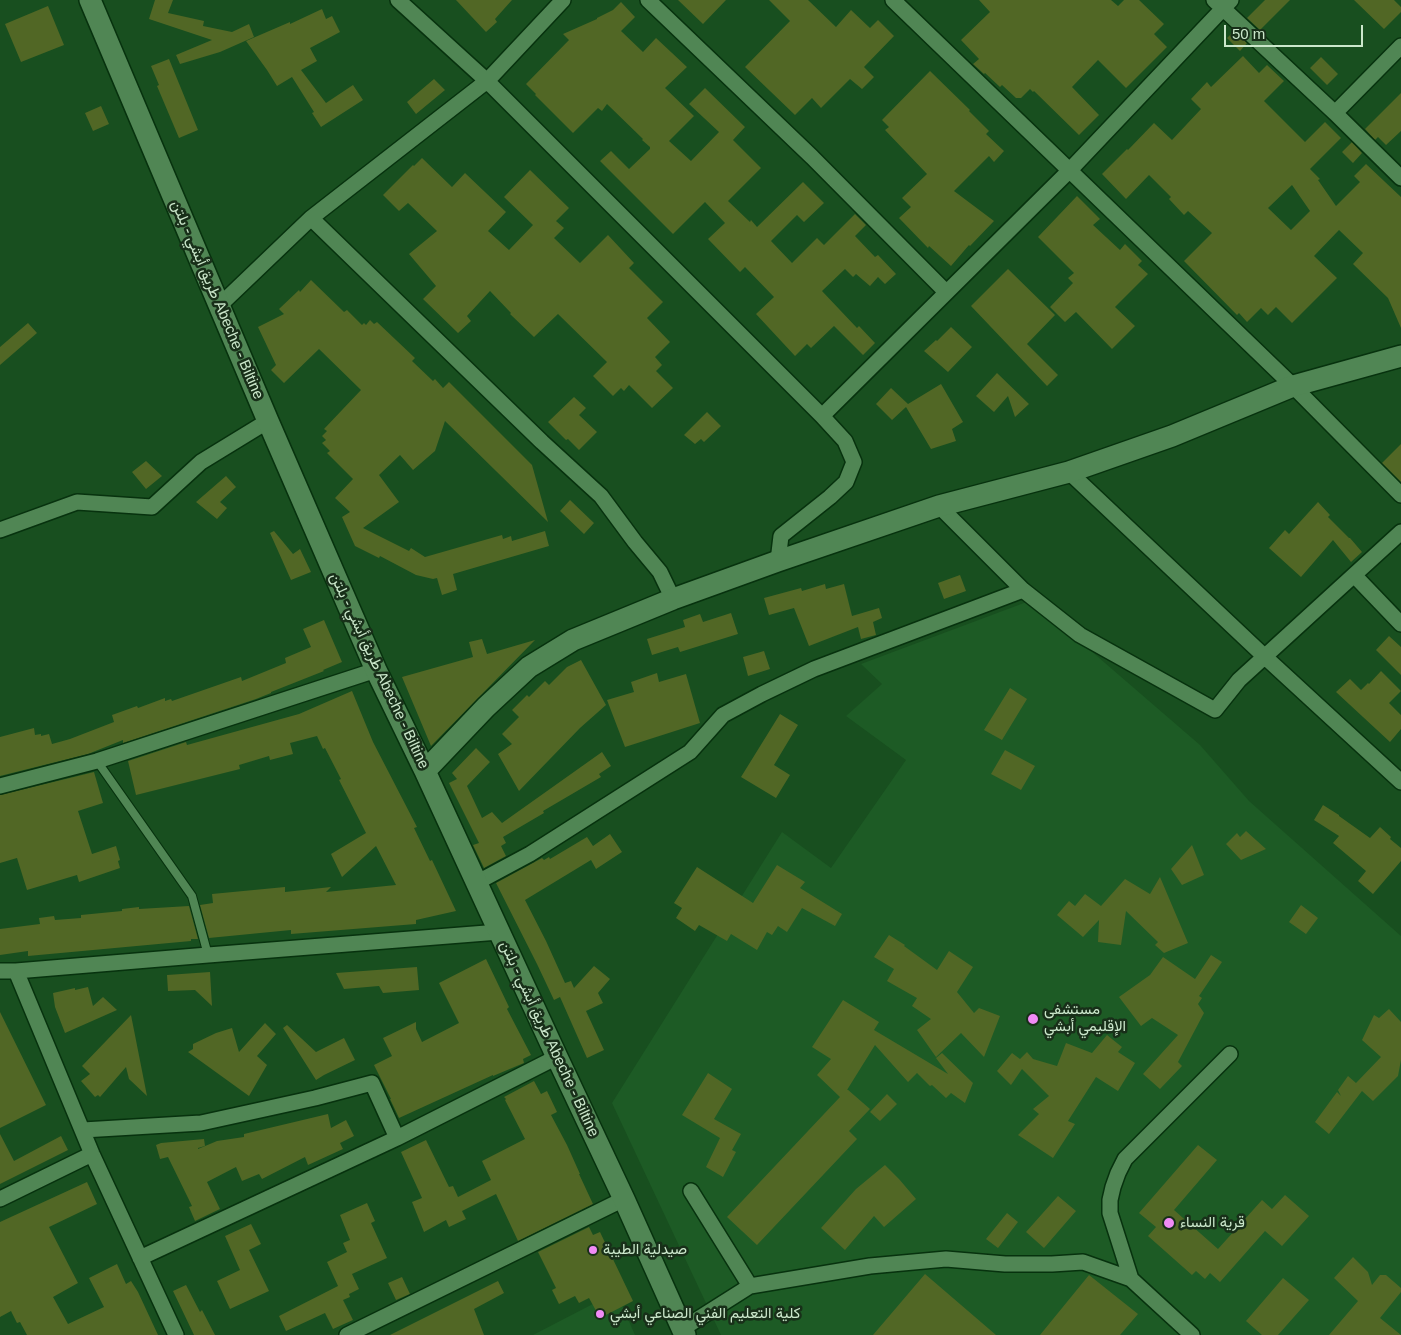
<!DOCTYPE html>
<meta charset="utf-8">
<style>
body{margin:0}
#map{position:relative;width:1401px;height:1335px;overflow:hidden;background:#184f1f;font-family:Arial,sans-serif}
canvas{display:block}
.scale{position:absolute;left:1224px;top:25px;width:139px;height:22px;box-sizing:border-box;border:2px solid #cbe7cb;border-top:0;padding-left:6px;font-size:15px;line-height:18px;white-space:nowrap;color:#cbe7cb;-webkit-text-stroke:4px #182f19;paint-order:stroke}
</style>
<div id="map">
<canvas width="1401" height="1335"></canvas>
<div class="scale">50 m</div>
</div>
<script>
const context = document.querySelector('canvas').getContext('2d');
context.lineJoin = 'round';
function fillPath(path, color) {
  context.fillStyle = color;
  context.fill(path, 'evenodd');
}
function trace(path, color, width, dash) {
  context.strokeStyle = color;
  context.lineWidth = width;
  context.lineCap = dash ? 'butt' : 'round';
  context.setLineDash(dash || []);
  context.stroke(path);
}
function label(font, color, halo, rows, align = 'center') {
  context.font = font + ' Arial,Vazirmatn,sans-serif';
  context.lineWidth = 5;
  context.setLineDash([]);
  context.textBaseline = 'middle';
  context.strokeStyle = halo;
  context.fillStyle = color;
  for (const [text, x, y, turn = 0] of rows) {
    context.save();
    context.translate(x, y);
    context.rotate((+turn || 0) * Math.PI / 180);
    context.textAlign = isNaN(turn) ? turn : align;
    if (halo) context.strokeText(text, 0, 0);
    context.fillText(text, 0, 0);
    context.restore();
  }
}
fillPath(new Path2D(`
 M1032,600L1200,745L1249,801L1401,936V1335H721L612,1103L782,832L831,868L906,760L846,716L882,684L861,664Z
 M616,1292L635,1335H533Z`), '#1d5b25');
fillPath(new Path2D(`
 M155,0H173L168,13L204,21L203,26L232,32L249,24L254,37L220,52L180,64L176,55L212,40L149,19Z
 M456,0H512L495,19L497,22L486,32Z
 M678,0H726L703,24Z
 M769,0H808L836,27L851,10L870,28L878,20L894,36L864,67L874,77L862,89L850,79L821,108L812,98L795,115L745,67L790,21Z
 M979,0H1111L1118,6L1124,0H1139L1164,24L1154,34L1167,47L1126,88L1098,60L1072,87L1099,115L1079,135L1034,91L1033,92L1030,89L1021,98H1016L1002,85L1000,87L985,73L984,74L973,64L979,59L961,40L990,12Z
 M1265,0H1290L1260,30L1247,18Z
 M1354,0H1394L1401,7V12L1384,29Z
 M621,2L635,17L621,31L643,52L656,38L687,67L665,88L694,116L669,141L691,161L719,132L689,104L705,88L745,127L733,140L761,168L728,201L750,222L751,220L757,227L803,182L824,203L804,222L797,215L771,241L792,263L817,238L824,245L855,214L866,225L855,236L875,257L878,255L896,274L885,284L878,277L870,286L856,274L853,277L845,269L822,291L857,328L859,326L875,343L863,355L834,326L811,348L807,344L795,356L756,314L774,297L745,267L740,272L708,239L725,223L705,202L673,234L600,161L611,151L629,169L650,149V147L642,140L643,139L607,104L602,111L598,108L573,133L535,95L536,94L526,84L569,40L563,34L597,19V18L613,10Z
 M48,6L64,45L21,62L5,24Z
 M322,9L326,19L332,16L340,32L310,48L317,61L301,70L326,103L353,85L363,100L321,127L312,113L314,112L292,77L277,86L267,70L246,41L290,22V24Z
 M1234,31L1247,43L1240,51L1227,38Z
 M1243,56L1259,73L1267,65L1284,81L1264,101L1305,142L1325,122L1341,138L1310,169L1320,179L1318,180L1336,206L1360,182L1354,176L1366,164L1401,197V328L1388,298L1353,264L1363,253L1339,230L1314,256L1337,278L1292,323L1276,307L1268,315L1261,308L1247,322L1239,313L1237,315L1184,261L1212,233L1188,211L1184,215L1169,199L1171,197L1149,175L1126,199L1102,174L1127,149L1128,150L1154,123L1172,140L1201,109L1191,99L1207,82L1211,87ZM1292,185L1310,211L1291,230L1268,208Z
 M1321,57L1338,74L1327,85L1310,68Z
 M169,59L198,130L179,138L157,86L159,85L151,66Z
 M930,71L970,110L969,111L989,131L986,134L1004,151L994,162L989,156L954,191L994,221L970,246L969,245L951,266L929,246L928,248L899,218L911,207L902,198L927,174L885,130L889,127L882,120Z
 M434,79L445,90L416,114L407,102Z
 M1401,93V131L1386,145L1378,137L1375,140L1365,129Z
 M101,106L109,124L93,131L85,113Z
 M1352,142L1362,153L1353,163L1342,152Z
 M422,158L452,187L465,173L506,212L488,231L509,250L533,225L504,197L530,170L569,208L556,221L564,228L554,238L580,263L608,235L634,263L629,268L663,302L647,318L670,342L655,357L662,365L656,371L673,388L652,408L629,385L624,391L621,388L613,396L593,376L607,362L558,314L534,337L510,314L511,313L490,291L467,316L471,321L458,333L423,299L436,286L409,254L437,231L408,203L399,211L383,195L413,165L414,166Z
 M1077,196L1100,219L1093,225L1120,250L1125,244L1142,261L1138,265L1148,274L1115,307L1135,326L1112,349L1076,312L1065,322L1050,307L1073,283L1068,278L1074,273L1038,237Z
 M1008,269L1055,315L1027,344L1058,375L1047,386L971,306Z
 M311,280L344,312L347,310L362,325L364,323L366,325L370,320L374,324L377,322L415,358L412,361L433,381L435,379L443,388L449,382L532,465L548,522L445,421L435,451L413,470L400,455L379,475L399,502L363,528L409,551L411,548L425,557L502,535L503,539L511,536L512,541L545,531L549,546L453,574L457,590L442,595L437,578L433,579L416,575L380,556L379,558L355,546L342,517L350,512L335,498L353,479L327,453L330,451L322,443L326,440L322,436L327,431L324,429L361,390L319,349L284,383L271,370L276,365L258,327L284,314L279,309L299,290L300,292Z
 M28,323L37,333L0,365V347Z
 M951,327L972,347L948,372L924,351L936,340L937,341Z
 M997,373L1029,404L1015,417L1008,396L994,412L976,396Z
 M941,384L963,422L952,429L956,441L931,449L906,407L892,420L876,404L891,388L908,404Z
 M574,397L586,408L579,415L597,432L579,450L568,439L566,440L548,422Z
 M707,412L721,426L704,442L701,439L695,444L684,435Z
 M1401,444V482L1382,463Z
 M146,461L162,476L146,489L132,472Z
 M226,476L236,487L220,502L227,508L217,519L196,502Z
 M570,500L594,523L584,534L560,511Z
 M1318,502L1330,515L1328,517L1349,538H1350L1362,552L1351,562L1333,540L1301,577L1269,548L1285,530L1289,534Z
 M274,531L293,554L300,549L311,572L291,580L270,533Z
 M960,575L966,591L944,599L938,583Z
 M825,584L826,589L844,584L852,616L879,608L882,618L873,622L876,635L861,639L858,627L809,646L794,608L769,615L764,598L801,588L802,591Z
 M731,613L738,634L680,652L678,647L652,655L647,639L685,627L683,620L700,614L703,622Z
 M324,620L342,662L323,670L324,671L271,692V693L256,699L123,743V740L88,754L0,776V737L34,728L35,735L41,734V736L49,734L52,744L70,739L114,722L112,715L137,706L138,708L165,698V701L171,699L172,701L241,677L242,681L286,663L285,658L311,647L303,629Z
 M1389,636L1401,647V675L1376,650Z
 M482,639L487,654L535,640L431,746L402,677L473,657L469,642Z
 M764,651L770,669L748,676L743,657Z
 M581,660L606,705L580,728L519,791L498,754L512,744L502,734L519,717L512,710L527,695L529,697L545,681L549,685L567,667Z
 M1381,671L1401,691L1389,703L1401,715V729L1390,742L1336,692L1350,679L1361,690L1368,683L1369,684Z
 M657,673L659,682L686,674L700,723L625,747L607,700L634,692L631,682Z
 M1010,688L1027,699L1002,740L984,730Z
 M352,691L373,742L417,827L414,828L430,861L432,860L456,911L416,920V924L291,934V930L209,938L200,905L213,903L212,894L285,887V892L331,887L326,892L396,885L376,846L342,877L331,854L366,833L339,780L341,779L325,748L323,749L317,736L290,743L293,754L270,760L269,756L239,765L240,769L136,795L128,761L186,742L187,745L299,714Z
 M780,714L798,725L774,765L790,775L776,798L741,777Z
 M476,748L490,762L467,786L482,818L492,812L502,823L602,752L611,766L599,774L601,777L543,811L544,813L503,837L506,843L501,846L506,856L484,868L473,845L479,843L449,783L457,779L452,773Z
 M1005,750L1035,766L1021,790L991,774Z
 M94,772L103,803L78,811L92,854L116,846L120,860L118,861L120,868L79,882L77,875L27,890L17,858L0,863V795Z
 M1323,805L1339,815V816L1370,838L1380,827L1391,837L1390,839L1401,848V861L1373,894L1358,881L1366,871L1333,843L1339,836L1314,820Z
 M1246,831L1266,849L1241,860L1226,844L1237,833L1240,837Z
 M610,834L622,852L596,869L591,860L525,900L546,941L565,983L571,981L574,988L594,966L610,979L598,993L603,1003L586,1011L604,1050L587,1058L560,997L554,1000L537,964L496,883L542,858L544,860L549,857L550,859L587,837L593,846Z
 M1192,845L1204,875L1182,885L1171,869Z
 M777,865L805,882L800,888L842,914L835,926L802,908L787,932L778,926L772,935L767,932L757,950L731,934L727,941L699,925L695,931L676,918L682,908L674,903L697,867L753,903Z
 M1160,877L1188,943L1164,953L1155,945L1158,942L1126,911L1121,945L1098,942L1099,920L1083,937L1057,915L1069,901L1075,906L1085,894L1101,906L1125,879L1150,894Z
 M1301,905L1318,918L1306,934L1289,922Z
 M189,906L198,939H191V941L28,956V951L0,955V929L40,924L39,918L54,916L55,920L81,918V915L122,911V909L139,907V909Z
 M889,935L905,945L904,946L937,970L949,951L973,967L957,992L974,1013L979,1008L1000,1016L984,1057L961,1033L936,1057L917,1030L931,1019L912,1006L917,998L887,981L894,969L874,957Z
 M1211,955L1222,962L1199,996L1202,998L1198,1004L1204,1013L1178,1062L1182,1066L1160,1089L1143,1074L1178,1035L1152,1018L1141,1026L1119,997L1150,975L1163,957L1195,979Z
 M486,959L509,1007L507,1009L531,1055L523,1059L524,1063L493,1076V1075L399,1118L390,1099H391L374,1065L392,1056L383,1038L416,1022V1029L422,1042L459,1023L439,983Z
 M417,967L419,990L383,993L379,986L344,989L336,973Z
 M210,972L212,1006L195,990L168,991L167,975Z
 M88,987L93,1006L103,997L117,1010L65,1033L55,1007L53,993L75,988V990Z
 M843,1000L879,1022L874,1030L948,1074L936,1058L942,1053L973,1083L965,1103L951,1093L946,1098L932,1085L930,1086L917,1073L908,1082L875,1045L847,1090V1089L870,1109L849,1131L857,1139L757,1245L727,1217L840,1097L817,1075L831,1059L812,1047Z
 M1389,1009L1401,1022V1060L1398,1076L1373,1101L1362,1091L1329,1134L1315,1122L1337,1092L1341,1096L1338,1090L1348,1076L1356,1083L1381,1057L1362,1040L1374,1015L1379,1018Z
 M0,1012L46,1105L0,1128Z
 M131,1015L147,1096L129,1079L126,1067L100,1097L98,1095L95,1097L81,1081L90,1074L82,1066Z
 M265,1023L276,1034L257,1056L267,1065L249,1096L188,1052L193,1049V1044L216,1033L232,1028L239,1052Z
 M287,1025L316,1052L344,1038L355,1060L324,1075L316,1080L283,1028Z
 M1107,1035L1122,1047L1118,1052L1135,1063L1118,1091L1096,1077L1068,1121L1075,1124L1053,1158L1018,1135L1039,1114L1033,1109L1049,1096L1022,1069L1011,1085L997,1071L1012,1053L1020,1059L1027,1052L1033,1059L1057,1066L1066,1043L1092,1053Z
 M708,1073L732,1089L714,1119L741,1134L732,1150L736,1152L723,1177L706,1167L720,1138L682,1115Z
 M534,1081L541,1094L547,1091L557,1112L551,1115L567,1145L580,1174H579L593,1204L518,1241L496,1194L462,1211L466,1219L449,1227L446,1220L424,1232L412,1202L422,1198L401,1152L426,1140L449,1187L453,1186L458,1197L491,1180L482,1161L525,1139L505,1100L506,1099L504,1097Z
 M887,1094L897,1104L880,1121L870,1112Z
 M328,1114L331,1128L346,1120L354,1136L340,1143L343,1149L308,1165L305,1157L262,1179L259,1174L242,1181L236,1167L207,1182L220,1209L195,1221L189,1207L192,1206L168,1157L160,1159L156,1145L161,1143L204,1139L205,1146L198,1148V1149L217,1141L244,1137V1134Z
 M0,1134L14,1161L61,1136L68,1150L0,1184Z
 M1198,1145L1217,1160L1174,1210L1218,1249L1262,1200L1272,1209L1285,1195L1309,1216L1282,1246L1265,1231L1220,1282L1210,1273L1205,1279L1196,1271L1192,1275L1148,1236L1156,1227L1139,1213Z
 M885,1165L899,1179L916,1199L884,1227L874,1216L845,1250L821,1228L856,1189Z
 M87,1182L97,1204L49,1227L78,1283L53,1297L68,1324L104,1307L89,1278L117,1264L126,1284L131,1281L138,1292L158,1335H27L20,1322L17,1323L11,1311L0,1317V1222Z
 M1058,1196L1076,1211L1044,1248L1026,1232Z
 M367,1203L375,1221L371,1223L387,1258L352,1274L359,1289L349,1294L350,1297L343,1300L353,1320L333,1329L325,1313L286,1331L279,1316L338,1286L327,1262L347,1252L343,1243L350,1240L340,1215Z
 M1007,1213L1018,1222L998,1248L986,1239Z
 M251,1224L261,1244L249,1250L269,1291L230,1309L217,1281L240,1270L225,1236Z
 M589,1227L593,1235L600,1232L633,1301L600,1318L589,1298L579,1303L575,1296L559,1304L552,1290L556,1288L538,1252Z
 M1353,1257L1368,1272L1372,1285L1380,1275H1386L1401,1288V1292L1380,1318L1401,1335H1329L1358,1301L1334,1278Z
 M925,1274L996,1335H873Z
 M1089,1275L1138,1314L1120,1335H1040Z
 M402,1277L410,1294L396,1300L388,1283Z
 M1283,1278L1309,1300L1278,1335H1262L1246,1321Z
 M498,1281L504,1293L474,1309L484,1335H390Z
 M186,1285L200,1312L202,1310L215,1335H194L173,1291Z`), '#516725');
const lane = new Path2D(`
 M97,761L192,896L208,955`);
const street = new Path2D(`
 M398,0L487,81L822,416L845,441L854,462L846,482L830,497L781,536L778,561
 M648,0L812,157L946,292
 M893,0L1293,386L1401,495
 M1214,0L1335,113L1401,178
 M1335,113L1401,46
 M311,218L542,442L601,496L635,542L660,572L673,599
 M219,306L311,218L487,81L563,0
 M822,416L1070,170L1231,0
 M1069,472L1264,656L1401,782
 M939,506L1023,590L1080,635L1215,710L1239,680L1354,575L1401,624
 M0,530L77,502L152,507L201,462L268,421
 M1354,575L1401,532
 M0,786L97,761L376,670
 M476,883L530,854L690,752L723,715L762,694L814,669L1023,590
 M0,971H16L92,1154L176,1335
 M16,971L208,955L499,932
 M83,1130L201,1123L315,1098L372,1083L397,1138
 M0,1199L92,1154
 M140,1258L397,1138L557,1057
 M1131,1279L1110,1213V1200L1113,1187L1118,1173L1125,1159L1230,1054
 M750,1286L870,1266L946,1259L1005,1264H1052L1083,1262L1131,1279L1192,1335
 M682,1329L750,1286L691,1191
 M347,1335L624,1199`);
const secondary = new Path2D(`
 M90,0L268,421L376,670L425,771L557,1057L624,1199L685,1335
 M425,771L486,707L529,667L573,640L673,599L778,561L939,506L1069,472L1172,436L1293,386L1401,356`);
trace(lane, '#07320e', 10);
trace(street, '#07320e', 18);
trace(secondary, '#07320e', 24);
trace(lane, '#508654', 8);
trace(street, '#508654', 15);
trace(secondary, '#508654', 21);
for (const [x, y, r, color] of [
 [1033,1019,6,"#f08bf5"],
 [1169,1223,6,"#f08bf5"],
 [593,1250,5,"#f08bf5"],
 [600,1314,5,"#f08bf5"]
]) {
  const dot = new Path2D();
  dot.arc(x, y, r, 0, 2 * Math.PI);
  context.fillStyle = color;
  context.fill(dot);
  trace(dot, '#182f19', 2);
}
label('15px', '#cbe7cb', '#182f19', [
 ["طريق أبشي - بلتن Abeche - Biltine",217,300,67],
 ["طريق أبشي - بلتن Abeche - Biltine",379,671,65],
 ["طريق أبشي - بلتن Abeche - Biltine",549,1039,65]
]);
label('15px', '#cbe7cb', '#182f19', [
 ["مستشفى",1044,1010],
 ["الإقليمي أبشي",1044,1027],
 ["قرية النساء",1180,1223],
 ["صيدلية الطيبة",603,1250],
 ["كلية التعليم الفني الصناعي أبشي",610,1314]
], 'left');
</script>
